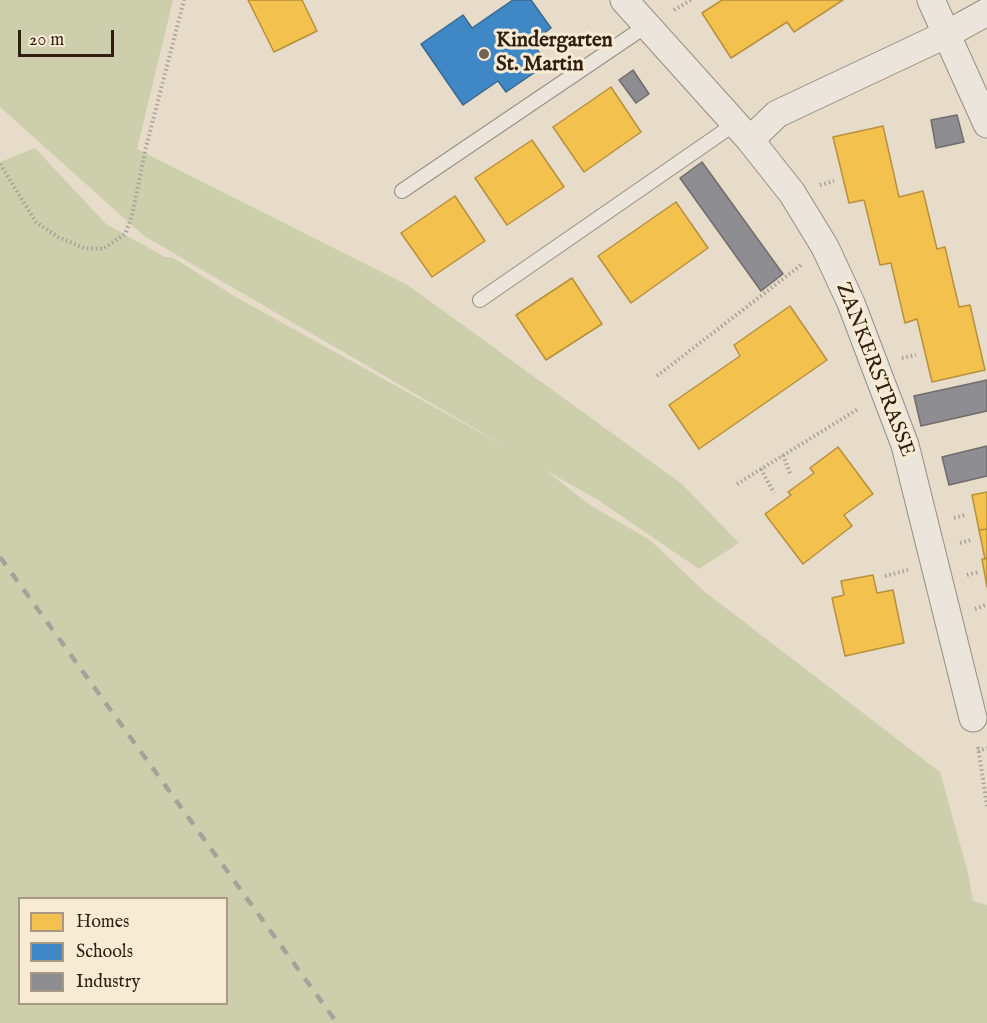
<!DOCTYPE html>
<style>
body{margin:0}
#map{position:relative;width:987px;height:1023px;overflow:hidden;background:#e7dcc9;font-family:"IM FELL English",serif}
canvas{display:block}
.legend{position:absolute;left:18px;top:897px;width:210px;height:108px;box-sizing:border-box;background:#f8ebd3;border:2px solid #a89985;margin:0;padding:8px 10px;list-style:none;font-size:18px;color:#301f11}
.legend li{display:flex;align-items:center;gap:12px;height:30px}
.legend b{width:30px;border:2px solid #a89985}
.scale{position:absolute;left:18px;top:30px;width:96px;height:27px;box-sizing:border-box;border:3px solid #301f11;border-top:0;padding-left:8px;font-size:18px;line-height:21px;white-space:nowrap;color:#301f11;-webkit-text-stroke:4px #f8ebd3;paint-order:stroke}
</style>
<div id="map">
<canvas width="987" height="1023"></canvas>
<ul class="legend">
<li><b style="height:16px;background:#f2c14e"></b>Homes</li>
<li><b style="height:16px;background:#3f88c5"></b>Schools</li>
<li><b style="height:16px;background:#8d8d92"></b>Industry</li>
</ul>
<div class="scale">20 m</div>
</div>
<script>
const context = document.querySelector('canvas').getContext('2d');
context.lineJoin = 'round';
function fillPath(path, color) {
  context.fillStyle = color;
  context.fill(path, 'evenodd');
}
function trace(path, color, width, dash) {
  context.strokeStyle = color;
  context.lineWidth = width;
  context.lineCap = dash ? 'butt' : 'round';
  context.setLineDash(dash || []);
  context.stroke(path);
}
function label(font, color, halo, rows, align = 'center') {
  context.font = font + ' "IM FELL English",serif';
  context.lineWidth = 6;
  context.setLineDash([]);
  context.textBaseline = 'middle';
  context.strokeStyle = halo;
  context.fillStyle = color;
  for (const [text, x, y, turn = 0] of rows) {
    context.save();
    context.translate(x, y);
    context.rotate((+turn || 0) * Math.PI / 180);
    context.textAlign = isNaN(turn) ? turn : align;
    if (halo) context.strokeText(text, 0, 0);
    context.fillText(text, 0, 0);
    context.restore();
  }
}
fillPath(new Path2D(`
 M0,0H173L137,149L409,286L682,484L739,543L699,569L598,500L545,470L590,505L650,540L705,592L940,772L968,873L973,901L987,905V1023H0V162L35,148L106,224L165,257H172L234,296L510,449L144,236L0,107ZM20,898H226V1004H20Z`), '#cdceac');
const homes = new Path2D(`
 M248,0H302L317,31L274,52Z
 M722,0H843L794,32L787,22L731,58L702,13Z
 M611,87L641,132L584,172L553,127Z
 M883,126L899,197L923,191L937,249L945,247L959,307L970,305L985,370L932,382L917,319L905,323L891,263L880,265L864,200L849,203L833,137Z
 M532,140L564,187L507,225L475,178Z
 M455,196L485,241L432,277L401,233Z
 M676,202L708,248L631,303L598,256Z
 M572,278L602,324L546,360L516,315Z
 M790,306L827,360L699,449L669,405L740,356L734,345Z
 M838,447L873,494L844,515L852,526L803,564L765,514L791,495L788,492L814,473L810,468Z
 M987,492V529L979,530L972,495Z
 M987,529V558L985,559L979,530Z
 M987,558V587L982,559Z
 M873,575L877,593L893,590L904,643L845,656L832,598L844,595L841,581Z`);
fillPath(homes, '#f2c14e');
trace(homes, '#b8903c', 1.5);
const schools = new Path2D(`
 M513,0H531L551,28L532,42L547,64L506,92L498,81L463,105L421,44L463,15L472,28Z`);
fillPath(schools, '#3f88c5');
trace(schools, '#3a688f', 1.5);
const industry = new Path2D(`
 M633,70L649,94L636,103L619,80Z
 M957,115L964,142L936,148L931,120Z
 M702,162L783,274L761,291L680,178Z
 M987,380V411L921,426L914,396Z
 M987,446V476L949,485L942,457Z`);
fillPath(industry, '#8d8d92');
trace(industry, '#716c6b', 1.5);
const lane = new Path2D(`
 M402,191L646,26
 M480,300L736,123`);
const street = new Path2D(`
 M624,0L750,140L792,193L825,247L851,303L905,445L973,718
 M931,0L987,124
 M750,140L777,114L947,34L987,12`);
trace(lane, '#978e82', 16);
trace(street, '#978e82', 29);
trace(new Path2D(`
 M674,10L691,0
 M0,164L36,222L58,237L84,248L103,249L125,234L132,216L146,147L184,0
 M820,185L834,181
 M902,358L916,355
 M657,376L801,265
 M783,455L791,476
 M761,469L774,493
 M737,484L858,409
 M954,518L965,515
 M960,543L971,540
 M967,575L978,572
 M885,576L908,570
 M975,609L986,605
 M978,747L987,806
 M978,751L987,748`), '#a8a199', 4, [1.5, 3]);
trace(lane, '#ebe5dc', 14);
trace(street, '#ebe5dc', 27);
trace(new Path2D(`
 M0,557L337,1023`), '#a8a199', 4.5, [10, 10]);
for (const [x, y, r, color] of [
 [484,54,6,"#706151"]
]) {
  const dot = new Path2D();
  dot.arc(x, y, r, 0, 2 * Math.PI);
  context.fillStyle = color;
  context.fill(dot);
  trace(dot, '#f8ebd3', 2);
}
label('bold 21px', '#301f11', '#f8ebd3', [
 ["Kindergarten",496,42],
 ["St. Martin",496,66]
], 'left');
label('21px', '#301f11', '#f8ebd3', [
 ["ZANKERSTRASSE",874,370,69]
]);
</script>
